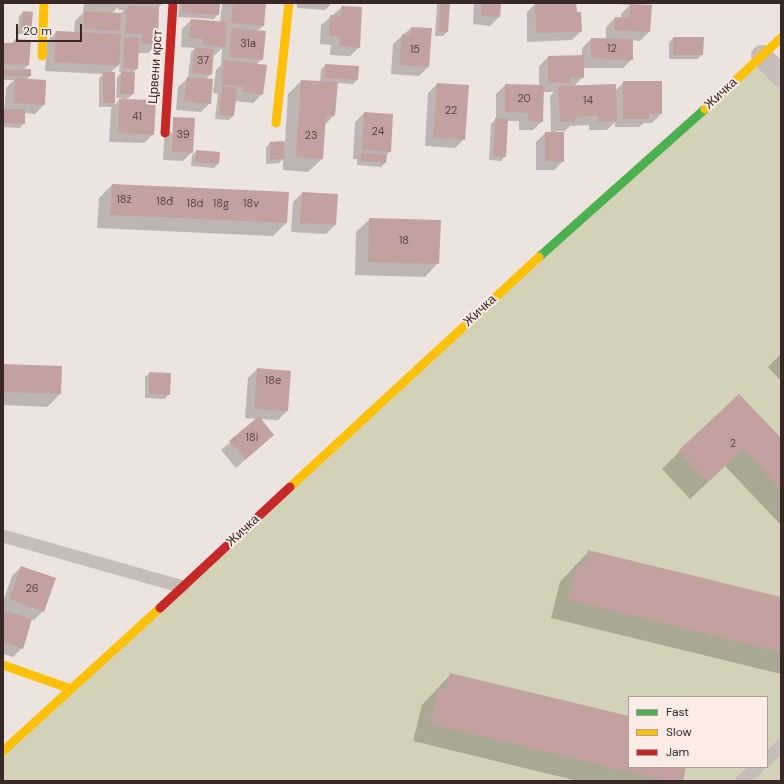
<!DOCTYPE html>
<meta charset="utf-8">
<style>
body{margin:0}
#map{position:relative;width:784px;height:784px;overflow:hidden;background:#ede3df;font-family:"DM Sans",sans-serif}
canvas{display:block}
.frame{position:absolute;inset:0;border:4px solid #372826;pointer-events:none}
.legend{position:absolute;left:628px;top:696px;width:140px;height:72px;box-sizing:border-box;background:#fbece5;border:1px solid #ad9e99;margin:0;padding:5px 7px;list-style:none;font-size:12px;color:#372826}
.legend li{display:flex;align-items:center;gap:8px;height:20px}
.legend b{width:20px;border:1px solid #ad9e99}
.scale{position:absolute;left:16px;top:24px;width:66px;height:18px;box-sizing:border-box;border:2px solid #372826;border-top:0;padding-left:5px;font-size:12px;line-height:14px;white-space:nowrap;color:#372826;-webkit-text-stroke:3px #fbece5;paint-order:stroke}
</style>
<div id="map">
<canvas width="784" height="784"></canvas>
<div class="frame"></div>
<ul class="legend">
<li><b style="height:5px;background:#4caf50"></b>Fast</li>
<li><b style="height:5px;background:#ffc107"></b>Slow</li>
<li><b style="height:5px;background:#c62828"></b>Jam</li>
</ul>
<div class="scale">20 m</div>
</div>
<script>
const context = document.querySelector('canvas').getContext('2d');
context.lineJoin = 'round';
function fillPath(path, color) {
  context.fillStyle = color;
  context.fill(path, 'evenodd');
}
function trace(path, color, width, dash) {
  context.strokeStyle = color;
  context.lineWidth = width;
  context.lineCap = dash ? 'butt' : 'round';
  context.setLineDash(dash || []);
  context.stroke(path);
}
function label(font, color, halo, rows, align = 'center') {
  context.font = font + ' "DM Sans",sans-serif';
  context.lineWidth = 4;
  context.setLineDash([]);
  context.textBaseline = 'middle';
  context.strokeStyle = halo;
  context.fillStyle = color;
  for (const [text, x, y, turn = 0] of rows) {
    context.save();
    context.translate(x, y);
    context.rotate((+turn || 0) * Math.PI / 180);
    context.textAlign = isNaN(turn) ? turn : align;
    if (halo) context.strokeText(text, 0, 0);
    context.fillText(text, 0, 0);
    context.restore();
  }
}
fillPath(new Path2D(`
 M762,56L781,76V781H3V751ZM629,697H767V767H629Z`), '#d3d2b8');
fillPath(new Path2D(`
 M84,3H163L158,8L157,44L148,53H137V69L132,73L133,94L126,100L153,134L144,143L109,142L111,109L113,107H99V78L103,74L45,71L47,41L56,32L74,33L75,21L83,13ZM118,7V10H124L120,14H111ZM120,64L119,72H122L117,77L116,98H122L114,105V73H110Z
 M179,3H219L218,14L214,19L178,17Z
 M222,3H265L263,26L257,31L262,59L256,65L262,94L253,103L235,101L233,116L229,120L215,119L218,94L213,93L216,70L221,65L222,48L215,55H213L211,74L206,79L210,103L201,112L176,110L178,87L188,78L191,52L195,48L181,47L182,29L191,20L220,22Z
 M297,3L306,4L332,3L325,10L297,8Z
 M449,3L447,32L443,36H435L437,4Z
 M474,3H500L499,17L490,26L473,24Z
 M536,3H575L576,13L581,31L572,40L527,42V12Z
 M600,3H633L630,5L649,32L640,41L632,40V59L623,68H583V77L574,86L615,91L624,82L661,114L652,123H644L639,127H615V122L607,130H589V125L570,126L565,131H556L563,161L554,170H536V142L545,133H551L550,96L554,92H543L542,121L533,130H519V121H507L505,156L501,161L489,160L491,124L496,119V94L505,85L539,86V66L548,57L582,56V48L591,39L606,40V27L615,18H621V14L630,5Z
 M342,7L359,47L350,56L330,55L331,45L320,44L321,25Z
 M23,12L30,30L26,34H18L19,16Z
 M411,28L428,67L419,76L391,74L393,44Z
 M673,38L702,54L698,59H669V43Z
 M15,40L28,65L22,71L30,76L26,80L44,105L35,114L24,113V123L20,128L3,127L6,88L14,80H3V44H11Z
 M326,65L357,80L353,84L337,83L334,115L324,126L322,159L308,172L283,170V159L279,163L266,164V147L270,143L285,142L288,94L301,81L320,82L321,69Z
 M437,84L464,139L455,148L425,146L428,93Z
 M364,113L390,151L386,156L385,163L381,167L357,165V159H353L355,122Z
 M165,127L192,152L183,161L163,160Z
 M197,151L218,164L214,168L191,166L192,155Z
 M112,185L288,193L286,223L273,236L97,228L99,198Z
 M302,193L335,225L326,234L291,232L293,202Z
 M370,219L438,263L425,277L355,275L356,232Z
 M781,354V381L768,367Z
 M3,365L60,394L47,407L3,405Z
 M257,369L290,372L287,411L278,420L259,419L273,435L236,468L221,450L258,419L245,418L248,378Z
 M150,373L169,394L165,399L145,398V377Z
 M781,439V525L725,466L690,499L662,469L679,452Z
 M589,551L781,598V674L551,618L560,582Z
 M21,567L43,611L34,620L31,619L22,648L13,657L3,654V602L12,576Z
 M451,674L629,717V767H685L682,781H578L413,741L422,705Z`), '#0003');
fillPath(new Path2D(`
 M182,3H220L219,15L182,13Z
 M233,3H266L264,26L231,23Z
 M440,3H450L448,32H439Z
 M482,3H501L500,17L481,16Z
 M535,3H576L577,12H581L582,32L536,33Z
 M630,4L652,5L650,32L614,30L615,17L629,18Z
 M127,6L159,7L158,45L141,44L142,34L125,33Z
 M341,6L362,7L360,48L339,46L340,36H329L330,15L341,16Z
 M23,11L33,12L31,31L21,30Z
 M84,11L121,13L120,31L83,29Z
 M191,19L227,22L225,47L202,45L203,39L189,38Z
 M411,27L432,28L429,67L399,65L402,34L410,35Z
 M232,28L266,31L263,60L229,57Z
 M56,31L121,34L119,66L54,62Z
 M124,37L139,38L138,69L123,68Z
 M673,37H704L703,55H673Z
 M591,38L633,39V60L591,59Z
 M15,39L31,40L29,65L3,64V43H15Z
 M195,47L214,49L212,75L192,73Z
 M584,55V78L570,77V83H548V56Z
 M224,60L267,65L263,95L242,92L243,87L221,84Z
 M325,64L359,66L358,80L324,78Z
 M31,69V76L3,77V70Z
 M103,72H115V103H103Z
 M121,72H135L134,94H120Z
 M187,77L213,79L211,104L184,101Z
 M15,78L46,80L45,105L13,103Z
 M301,80L338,82L335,116L326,115L323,159L296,157Z
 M623,81H662V114H649V119H623Z
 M437,83L469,85L465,140L433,138Z
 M505,84L544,85L543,122L528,121V113L505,112Z
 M616,84L617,121L598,122L597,116L575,117V122H560L558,86Z
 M222,86L237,88L234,116L219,115Z
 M119,99L156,100L154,135L118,133Z
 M3,109H25V124L3,123Z
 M364,112L393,114L391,152L362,150Z
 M173,117L195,118L193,153L172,152Z
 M495,118L508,119L506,157L493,156Z
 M545,132H564V162L545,161Z
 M284,141L285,159L270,160V142Z
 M196,150L220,152L219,164L195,162Z
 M361,153L387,155L386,163L361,161Z
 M112,184L289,192L287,223L110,215Z
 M302,192L338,194L336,225L300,223Z
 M369,218L441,220L439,264L368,262Z
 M3,364L62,366L61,394L3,392Z
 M257,368L291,371L288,411L254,409Z
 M149,372L171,373L170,395L149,394Z
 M739,394L781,438V489L743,449L708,482L678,451Z
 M259,416L274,435L246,459L229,441Z
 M588,550L781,597V652L568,600L577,564L584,566Z
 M21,566L56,578L44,612L9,599Z
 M3,610L32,619L23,649L3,642Z
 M450,673L629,716V767H686L683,781H665L430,724L439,687L446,689Z`), '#c2a29f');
trace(new Path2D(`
 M3,536L183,587
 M767,759L781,746
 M742,781L758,767`), '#c6bcb8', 13);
trace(new Path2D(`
 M762,56L781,76`), '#c6bcb8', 22);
trace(new Path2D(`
 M539,257L705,109`), '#4caf50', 9);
trace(new Path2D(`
 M42,56L44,3
 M705,109L781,38
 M276,123L289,3
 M290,487L539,257
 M3,665L71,689
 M3,751L160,608`), '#ffc107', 9);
trace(new Path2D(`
 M165,133L173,3
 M160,608L290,487`), '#c62828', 9);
label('11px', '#5a4644', null, [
 ["31a",248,44],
 ["12",612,49],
 ["15",415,50],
 ["37",203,61],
 ["20",524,99],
 ["14",588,101],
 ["22",451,111],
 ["41",137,117],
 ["24",378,132],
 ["39",183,135],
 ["23",311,136],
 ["18ž",124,200],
 ["18đ",165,202],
 ["18d",195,204],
 ["18g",221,204],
 ["18v",251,204],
 ["18",404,241],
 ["18e",273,381],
 ["18i",252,438],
 ["2",733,444],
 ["26",32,589]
]);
label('13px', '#372826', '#fbece5', [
 ["Црвени крст",156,67,-86],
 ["Жичка",721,94,-43],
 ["Жичка",480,311,-43],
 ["Жичка",243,531,-43]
]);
</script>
